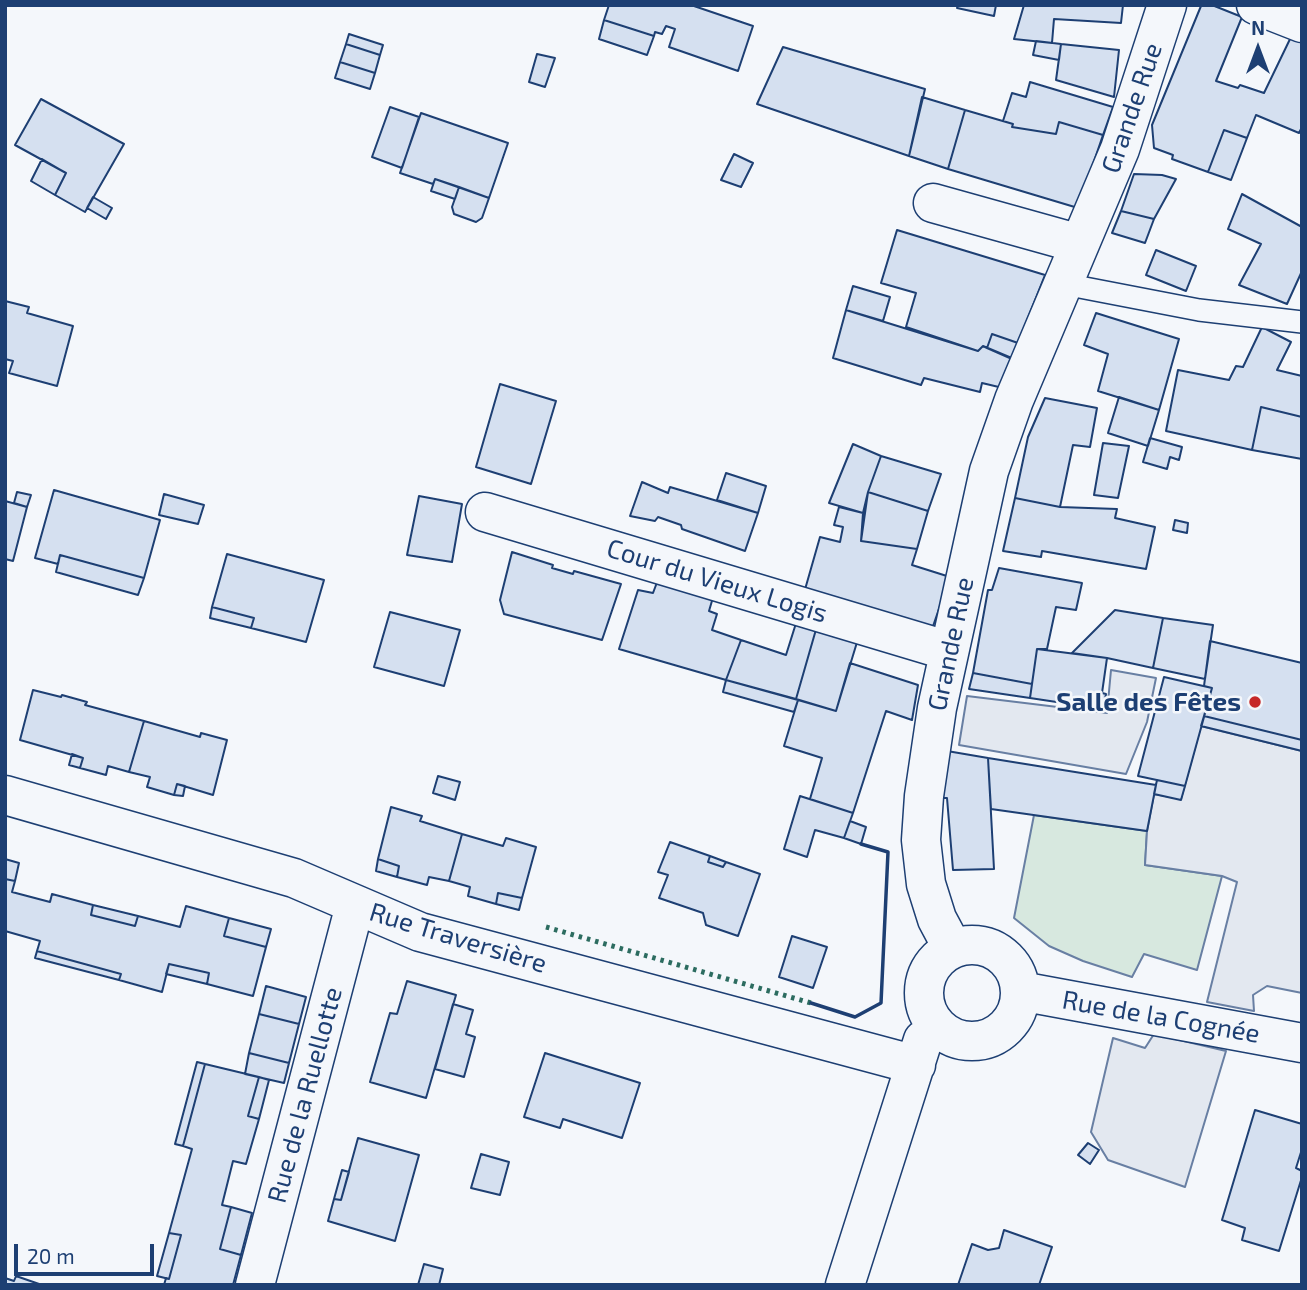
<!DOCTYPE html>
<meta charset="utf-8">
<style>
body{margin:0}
#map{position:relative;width:1307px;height:1290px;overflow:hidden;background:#f4f7fb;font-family:"Exo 2",sans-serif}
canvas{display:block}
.frame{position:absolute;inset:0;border:7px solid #1d3f73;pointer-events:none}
.north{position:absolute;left:1223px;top:14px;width:70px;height:70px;-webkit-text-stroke:5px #f4f7fb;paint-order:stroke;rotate:0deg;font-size:19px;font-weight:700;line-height:28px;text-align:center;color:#1d3f73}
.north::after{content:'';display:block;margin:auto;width:24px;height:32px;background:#1d3f73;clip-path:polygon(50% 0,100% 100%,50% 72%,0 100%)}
.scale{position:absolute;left:14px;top:1244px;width:140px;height:32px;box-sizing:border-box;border:4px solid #1d3f73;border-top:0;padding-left:9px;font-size:21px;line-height:24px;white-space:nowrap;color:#1d3f73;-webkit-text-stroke:5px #f4f7fb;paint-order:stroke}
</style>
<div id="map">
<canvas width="1307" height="1290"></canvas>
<div class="frame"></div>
<div class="north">N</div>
<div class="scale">20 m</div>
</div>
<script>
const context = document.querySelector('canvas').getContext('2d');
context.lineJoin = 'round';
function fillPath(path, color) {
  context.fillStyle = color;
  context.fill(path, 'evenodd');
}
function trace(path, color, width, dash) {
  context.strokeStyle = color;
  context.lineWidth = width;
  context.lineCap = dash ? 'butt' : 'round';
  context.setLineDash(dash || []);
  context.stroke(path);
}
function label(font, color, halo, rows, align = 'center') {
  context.font = font + ' "Exo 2",sans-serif';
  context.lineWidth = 5;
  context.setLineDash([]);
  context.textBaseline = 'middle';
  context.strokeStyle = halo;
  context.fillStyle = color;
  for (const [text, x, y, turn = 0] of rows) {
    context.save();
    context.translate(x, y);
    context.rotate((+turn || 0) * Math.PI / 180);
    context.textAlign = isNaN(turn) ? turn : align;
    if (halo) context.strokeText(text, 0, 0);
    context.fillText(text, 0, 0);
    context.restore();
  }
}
const green = new Path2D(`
 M1034,815L1147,831L1145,865L1222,876L1197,970L1144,954L1132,977L1083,961L1049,946L1014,918Z`);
fillPath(green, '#d7e8df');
trace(green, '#687fa3', 2);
const parking = new Path2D(`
 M1111,670L1156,678L1147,722L1126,774L959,745L967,696L1107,713Z
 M1201,726L1302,751V993L1267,986L1253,995L1254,1011L1207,1002L1237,882L1222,876L1145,865L1147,831L1154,794L1181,799Z
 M1154,1034L1226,1051L1185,1187L1108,1160L1091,1132L1113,1038L1145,1048Z`);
fillPath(parking, '#e3e8f0');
trace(parking, '#687fa3', 2);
const building = new Path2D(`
 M609,5H691L753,26L738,71L669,47L675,29L666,26L662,34L655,32L654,36L604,20Z
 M958,5H996L994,16L957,8Z
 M1024,5H1123L1121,23L1054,19L1052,43L1014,39Z
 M1212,5L1242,17L1216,81L1238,88L1240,85L1264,93L1291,37L1302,42V127L1299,133L1256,115L1247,138L1224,130L1208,172L1172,159L1173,155L1154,148L1152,125L1201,6Z
 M604,20L654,36L647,55L599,39Z
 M349,34L383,45L380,55L346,44Z
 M1036,41L1061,44L1059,60L1033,55Z
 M346,44L380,55L375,73L340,62Z
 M1061,44L1119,50L1114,97L1056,80Z
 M783,47L925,89L909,156L757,104Z
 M537,54L555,58L545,87L529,82Z
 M340,62L375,73L370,89L335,78Z
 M1030,82L1113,107L1103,135L1059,122L1056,134L1012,127L1013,124L1003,121L1012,93L1026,97Z
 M922,97L965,110L948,169L909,156Z
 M41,99L124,144L85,212L55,195L66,173L15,145Z
 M390,107L419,117L402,168L372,157Z
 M965,110L1013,124L1012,127L1056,134L1059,122L1103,135L1078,208L948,169Z
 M421,113L508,143L489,198L435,179L433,184L400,173Z
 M1224,130L1247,138L1231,180L1208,172Z
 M734,154L753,163L741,187L721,180Z
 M42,159L66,173L55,195L31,181Z
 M1134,174L1162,175L1176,179L1154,219L1121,211Z
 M435,179L459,187L455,199L431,191Z
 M459,187L489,198L482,218L476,222L454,214L452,207Z
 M1242,194L1302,227V271L1287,304L1239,285L1261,244L1228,229Z
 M93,197L112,208L106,219L87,208Z
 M1121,211L1154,219L1145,243L1112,233Z
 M897,230L1045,275L1018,343L992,334L987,348L983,346L978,351L906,327L916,293L881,283Z
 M1156,250L1196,266L1186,291L1146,275Z
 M853,286L890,297L883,321L846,310Z
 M5,301L29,307L27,313L73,326L57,386L9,373L13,361L5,359Z
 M846,310L978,351L983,346L1014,359L1003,388L982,383L980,392L924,378L921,385L833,358Z
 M1096,313L1179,339L1159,410L1098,391L1108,354L1084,345Z
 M1262,327L1291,342L1277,370L1302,376V417L1261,407L1252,450L1166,431L1178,370L1229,380L1236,366L1243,367Z
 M992,334L1018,343L1012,359L987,348Z
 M500,384L556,401L531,484L476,467Z
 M1119,397L1159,410L1148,446L1108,433Z
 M1045,398L1097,408L1090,447L1073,445L1060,507L1015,498L1028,437Z
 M1261,407L1302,417V459L1252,450Z
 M1150,438L1182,447L1179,460L1170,457L1167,469L1143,462Z
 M1103,443L1129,446L1118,498L1094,495Z
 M853,444L881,456L868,492L863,513L829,503Z
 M881,456L941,474L928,511L868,492Z
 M726,473L766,486L758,513L717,500Z
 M642,482L668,493L670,487L758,513L745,551L682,529L681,525L658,517L655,521L630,516Z
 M54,490L160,520L144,578L60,555L58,564L35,558Z
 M17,492L31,495L27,507L14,503Z
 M868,492L928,511L917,549L861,541Z
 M164,494L204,505L198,524L159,515Z
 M419,496L462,504L452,562L407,555Z
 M1015,498L1060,507L1117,509L1115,518L1155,527L1146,569L1042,551L1041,557L1003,551Z
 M5,501L27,507L13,561L5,559Z
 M839,507L863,513L861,541L917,549L912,565L950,577L931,632L804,593L820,537L840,542L843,527L834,525Z
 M1175,520L1188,523L1187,533L1173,530Z
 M512,552L553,565L552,568L573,574L574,571L621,584L602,640L504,614L500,600Z
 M227,554L324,580L306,642L251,628L254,618L212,607Z
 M60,555L144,578L138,595L56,572Z
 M999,568L1082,583L1076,610L1056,607L1047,649H1037L1032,684L973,673L988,590H992Z
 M659,577L714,594L709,611L717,614L712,630L741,640L726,680L619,649L638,590L653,593Z
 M212,607L254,618L251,628L210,618Z
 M1115,610L1163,618L1153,668L1107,658L1072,653Z
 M390,612L460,630L444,686L374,667Z
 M1163,618L1213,625L1205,679L1153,668Z
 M797,620L817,626L796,699L726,680L741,640L786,655Z
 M817,626L858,639L836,711L796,699Z
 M1210,641L1302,663V740L1204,716L1212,688L1204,686Z
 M1037,649L1107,658L1102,693L1106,694L1103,709L1030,698Z
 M850,663L918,685L912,720L886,711L853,813L810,799L822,758L784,746L798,700L836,711Z
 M973,673L1032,684L1030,698L969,689Z
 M1164,677L1212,688L1185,786L1138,776Z
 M726,680L798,700L794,712L723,692Z
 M33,690L61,697L62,695L87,702L85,705L144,721L129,772L108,766L106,775L80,768L83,758L20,740Z
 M1204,716L1302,740V751L1201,726Z
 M144,721L200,737L201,733L227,740L213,795L177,784L174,795L147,787L150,777L129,772Z
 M947,751L988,758L994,869L953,870L947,798H943Z
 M72,754L83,758L80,768L69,765Z
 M988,758L1156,785L1147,831L991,809Z
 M438,776L460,782L455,800L433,793Z
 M1157,780L1185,786L1181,800L1154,794Z
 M177,784L185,786L183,796L174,795Z
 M800,796L853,813L844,838L815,830L807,857L784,849Z
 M391,807L422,816L420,821L462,834L449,881L429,877L427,885L397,877L399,866L378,859Z
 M850,821L866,827L861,844L844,838Z
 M462,834L503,846L506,838L536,847L522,898L498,893L496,904L468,896L470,887L449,881Z
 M670,842L710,856L708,862L723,867L726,862L760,874L738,936L706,925L703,913L659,898L668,875L658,872Z
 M710,856L726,862L723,867L708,862Z
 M5,859L19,863L15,881L5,879Z
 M378,859L399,866L397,877L376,871Z
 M5,879L15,881L12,892L50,902L52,894L93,905L91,915L135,926L138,916L180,927L186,906L229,918L224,936L266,947L253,996L207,984L209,973L169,964L162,992L119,980L121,974L37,951L40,941L5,931Z
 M498,893L522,898L519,910L496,904Z
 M93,905L138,916L135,926L91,915Z
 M229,918L271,929L266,947L224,936Z
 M792,936L827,947L813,988L779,977Z
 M37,951L121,974L119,980L35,958Z
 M169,964L209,973L207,984L166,974Z
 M407,981L456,995L426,1098L370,1082L390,1013L397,1014Z
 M266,986L306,997L299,1024L259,1014Z
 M453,1004L473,1010L466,1034L475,1037L464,1077L435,1069Z
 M259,1014L299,1024L289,1063L249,1053Z
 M249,1053L289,1063L284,1083L245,1074Z
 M545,1053L640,1083L622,1138L563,1119L560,1128L524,1117Z
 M197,1062L205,1064L183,1146L175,1144Z
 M205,1064L259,1077L248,1116L259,1119L246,1164L233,1161L222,1205L231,1207L220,1249L241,1255L233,1285H164L166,1278L169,1279L181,1235L169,1233L192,1149L183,1146Z
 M259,1077L269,1080L259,1119L248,1116Z
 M1255,1110L1302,1124V1149L1296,1168L1302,1171V1177L1279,1251L1242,1240L1245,1228L1222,1220Z
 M358,1138L419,1155L395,1241L328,1221L334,1199L341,1200Z
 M1088,1143L1099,1150L1090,1164L1078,1155Z
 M481,1154L509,1162L500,1195L471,1188Z
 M342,1170L349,1172L341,1200L334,1199Z
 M231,1207L252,1213L241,1255L220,1249Z
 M1004,1230L1052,1247L1039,1285H958L972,1244L988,1250L999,1248Z
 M169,1233L181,1235L169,1279L157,1276Z
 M424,1264L443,1269L439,1285H418Z
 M16,1276L42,1285H5V1278L14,1281Z`);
fillPath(building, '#d5e0f0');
trace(building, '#1d3f73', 2);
const service = new Path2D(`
 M1064,284L1199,310L1302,322`);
const minor = new Path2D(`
 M1256,5L1302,23
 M933,203L1080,244
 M485,512L949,651
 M5,795L294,878L420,932L916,1065
 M924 993a48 48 0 1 1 96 0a48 48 0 1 1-96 0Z
 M953,949L937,919L926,884L921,840L924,796L937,708L989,471L1014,400L1120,149L1167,5
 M1020,991L1302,1043
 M255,1285L355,905
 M845,1285L923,1040`);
trace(service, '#1d3f73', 24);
trace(minor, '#1d3f73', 41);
trace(service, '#f4f7fb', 21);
trace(minor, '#f4f7fb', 38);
trace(new Path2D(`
 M546,927L811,1003`), '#2c6c60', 5, [3.5, 5]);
trace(new Path2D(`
 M811,1003L855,1017L881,1003L888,852L861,844`), '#1d3f73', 3.5);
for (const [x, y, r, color] of [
 [1255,702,7,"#c62828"]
]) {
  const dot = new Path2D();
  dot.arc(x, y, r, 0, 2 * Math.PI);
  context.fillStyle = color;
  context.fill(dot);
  trace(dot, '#f4f7fb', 2.5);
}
label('26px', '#1d3f73', '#f4f7fb', [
 ["Grande Rue",1132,108,-71],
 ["Cour du Vieux Logis",717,581,17],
 ["Grande Rue",951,644,-78],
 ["Rue Traversière",458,938,17],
 ["Rue de la Cognée",1161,1017,10],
 ["Rue de la Ruellotte",305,1095,-75]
]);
label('bold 26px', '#1d3f73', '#f4f7fb', [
 ["Salle des Fêtes",1241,702]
], 'right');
</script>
